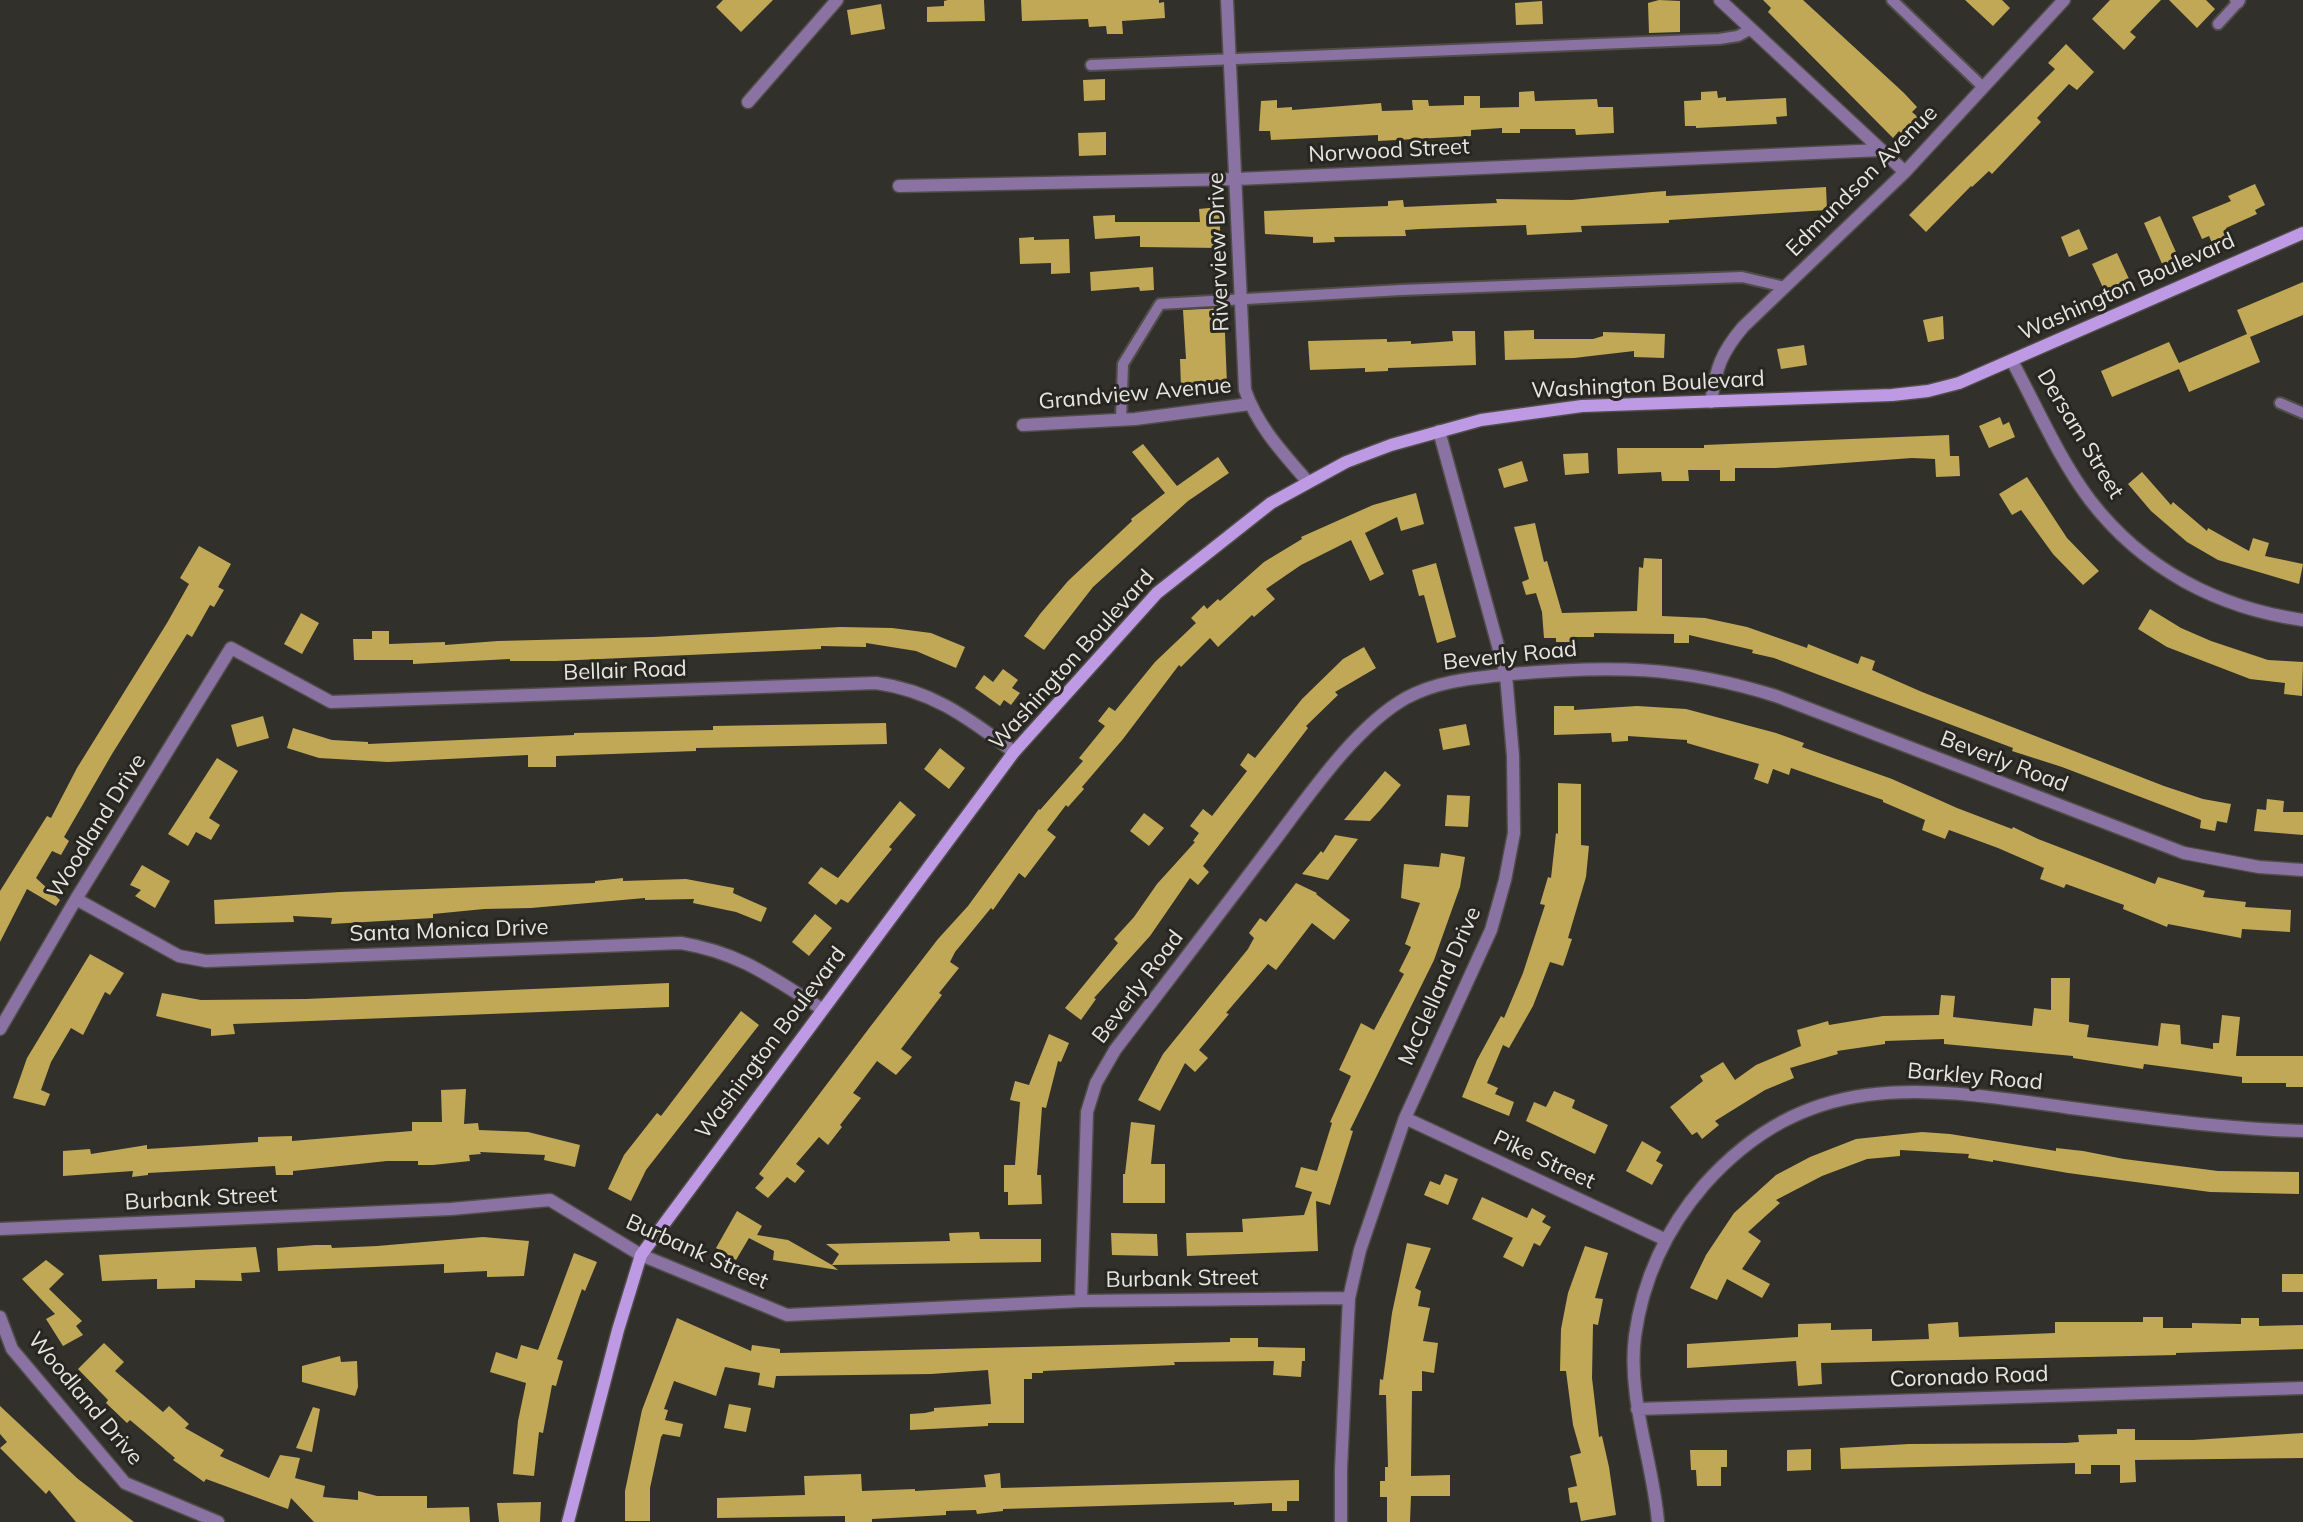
<!DOCTYPE html>
<style>
body{margin:0}
canvas{display:block;background:#32302a}
</style>
<canvas width="2303" height="1522"></canvas>
<script>
const context = document.querySelector('canvas').getContext('2d');
context.lineJoin = 'round';
function fillPath(path, color) {
  context.fillStyle = color;
  context.fill(path, 'evenodd');
}
function trace(path, color, width, dash) {
  context.strokeStyle = color;
  context.lineWidth = width;
  context.lineCap = dash ? 'butt' : 'round';
  context.setLineDash(dash || []);
  context.stroke(path);
}
function label(font, color, halo, rows, align = 'center') {
  context.font = font + ' Mulish,sans-serif';
  context.lineWidth = 6;
  context.setLineDash([]);
  context.textBaseline = 'middle';
  context.strokeStyle = halo;
  context.fillStyle = color;
  for (const [text, x, y, turn = 0] of rows) {
    context.save();
    context.translate(x, y);
    context.rotate((+turn || 0) * Math.PI / 180);
    context.textAlign = isNaN(turn) ? turn : align;
    if (halo) context.strokeText(text, 0, 0);
    context.fillText(text, 0, 0);
    context.restore();
  }
}
fillPath(new Path2D(`
 M723,0H773L741,32L716,7Z
 M948,0H984L985,21L927,22V7L944,6V1Z
 M1021,0H1159V3L1164,2L1165,18L1122,21L1123,34H1107L1106,26L1089,27L1088,19L1022,21Z
 M1659,0L1680,1V32L1649,33L1648,3Z
 M1763,0H1803L1904,93L1917,107L1912,112L1920,119L1904,136L1899,131L1893,138L1768,12L1771,8Z
 M1965,0H2002L2010,8L1993,26Z
 M2110,0H2161L2130,32L2136,37L2124,50L2092,19Z
 M2169,0H2206L2215,9L2197,28Z
 M1542,1L1543,24L1516,25L1515,3Z
 M881,4L885,29L851,35L847,10Z
 M2066,44L2094,72L2077,90L2069,84L2037,118L2041,122L1992,174L1989,171L1972,187L1971,186L1926,232L1909,215L2055,69L2048,63Z
 M1105,79V100L1084,101L1083,80Z
 M1534,91L1535,101L1597,99L1598,107H1613L1614,133L1576,135L1575,129H1520V133H1502V128L1471,130V136L1378,141V135L1271,140L1270,131H1259L1261,101L1277,100V108L1292,107V110L1381,103L1382,111L1413,110L1412,100H1428L1429,106L1464,105V96H1480V108L1519,107V92Z
 M1717,91L1718,98L1726,97V101L1786,98L1787,116L1776,117L1777,124L1696,128V126H1685L1684,101L1701,100V92Z
 M1106,132V155L1079,156L1078,133Z
 M2255,184L2265,205L2255,210L2257,214L2226,228L2229,235L2212,243L2209,236L2202,239L2192,217L2231,201L2228,196Z
 M1826,187L1827,210L1669,220V223L1581,226L1582,232L1527,235L1526,225L1420,229L1405,230L1406,236L1334,237L1335,242L1313,243V237L1265,234L1264,211L1388,206V201L1403,200L1404,207L1447,205L1497,203L1496,199L1572,200L1652,192L1666,191V196Z
 M1219,207L1221,248L1140,247V236L1095,239L1093,216L1115,215V222H1200L1199,209Z
 M2160,216L2179,259L2163,266L2144,223Z
 M2079,229L2088,249L2069,257L2061,237Z
 M1034,237V240L1069,239L1070,273L1051,274V263L1020,264L1019,238Z
 M2117,253L2130,281L2105,292L2092,264Z
 M1153,267L1154,290L1140,291L1139,287L1091,291L1090,272Z
 M2303,282V315L2250,337L2260,362L2189,392L2179,369L2112,397L2101,371L2169,342L2179,363L2247,334L2237,310Z
 M1224,308L1227,385L1181,387L1180,359H1186L1183,310Z
 M1943,316L1944,339L1928,342L1923,320Z
 M1534,330V339H1593L1603,336V332L1665,334L1664,358L1634,357V351L1574,358L1505,360L1504,331Z
 M1452,331H1475L1476,365L1388,368V371L1365,372V368L1310,370L1308,341L1387,339V342L1411,341V344L1453,341Z
 M1804,345L1807,365L1781,369L1777,349Z
 M2000,417L2003,425L2009,422L2015,437L1989,448L1979,426Z
 M1949,435L1950,456H1959L1960,476L1936,477L1935,459L1912,458L1776,468H1735V481H1720V470H1688L1689,481H1662L1661,472L1618,474L1617,448H1704V445Z
 M1143,444L1177,486L1218,457L1229,473L1188,501L1093,587L1044,650L1024,636L1040,614L1068,581L1132,521L1131,519L1165,493L1132,452Z
 M1588,453L1589,473L1565,475L1563,454Z
 M1522,461L1528,481L1504,488L1498,469Z
 M2142,472L2171,505L2173,502L2207,531L2208,528L2249,551L2253,538L2269,543L2265,556L2303,564L2299,584L2218,560L2187,542L2151,511L2128,484Z
 M2027,477L2067,538L2099,571L2083,585L2053,554L2021,510L2012,515L1999,494Z
 M1416,493L1424,524L1401,531L1397,517L1365,533L1384,574L1370,581L1351,540L1301,565L1266,589L1275,599L1254,617L1252,615L1218,647L1210,638L1181,667L1179,665L1123,739L1082,787L1084,789L1068,807L1066,805L1047,830L1056,837L1025,878L1019,873L993,910L991,908L955,952L950,962L959,968L939,993L942,995L901,1049L912,1057L896,1075L877,1061L853,1093L861,1098L840,1125L842,1127L828,1145L819,1137L796,1164L805,1171L795,1183L787,1177L768,1198L755,1188L764,1178L759,1174L870,1027L938,939L968,906L1039,809L1040,810L1083,761L1079,758L1105,726L1098,721L1109,707L1115,711L1155,662L1196,623L1191,618L1204,605L1207,609L1218,599L1220,601L1264,562L1302,539L1301,537L1373,505Z
 M1535,523L1544,562L1547,561L1562,613L1637,611L1639,567L1643,568L1644,558L1662,559V616L1705,618L1747,627L1807,648L1808,644L1858,664L1861,656L1875,661L1872,670L1922,692L2164,786L2203,799L2231,804L2227,823L2217,821L2215,831L2200,828L2201,820L2062,767L2012,751L2013,748L1774,658L1752,653L1753,650L1689,635V643H1674V634L1594,633V637H1571V642H1556V638H1544L1542,612L1536,593L1526,595L1522,582L1529,579L1514,527Z
 M199,546L231,564L218,587L224,590L214,607L210,605L192,637L187,634L112,754L64,837L69,841L61,855L52,851L36,878L60,900L56,906L27,889L0,942V891L47,816L51,818L77,768L167,623L189,584L180,578Z
 M1436,563L1456,637L1437,643L1424,595L1419,596L1412,570Z
 M2150,609L2181,628L2211,641L2268,660L2303,662L2302,696L2284,694L2285,683L2250,679L2167,647L2138,629Z
 M301,613L319,623L302,654L284,644Z
 M840,627L892,628L931,633L965,647L956,668L916,651L866,643V647L821,646V649L556,661H510V659L413,664V660H354L353,639H372V631H389V644L445,642V645L498,641L653,637Z
 M1364,647L1376,668L1335,692L1338,695L1306,726L1308,728L1203,866L1209,872L1198,885L1190,878L1150,936L1094,998L1096,999L1081,1020L1065,1008L1118,943L1114,939L1134,917L1157,884L1195,842L1193,841L1199,833L1190,826L1203,809L1212,816L1247,771L1240,765L1248,753L1255,758L1302,699L1343,659Z
 M1003,669L1018,680L1012,688L1020,693L1011,705L1004,700L1000,706L975,688L984,675L993,682Z
 M1554,706H1574V710L1637,706L1686,709L1776,733L1804,743L1802,747L1892,779L1957,808L2012,829L2013,827L2038,839L2155,884L2158,877L2205,891L2203,897L2246,902L2245,907L2291,910L2290,932L2242,929L2241,938L2168,924L2167,927L2123,909L2124,905L2066,884L2064,888L2040,879L2044,868L1998,848L1949,830L1945,839L1922,830L1925,820L1883,802V800L1791,768L1789,775L1773,769L1768,784L1754,779L1759,764L1687,743V740L1628,736V741L1612,742L1611,733L1554,735Z
 M263,716L269,738L237,747L231,725Z
 M886,723L887,744L696,748V751L556,756V767H528V755L388,762L319,758L287,748L293,728L332,740L368,742V744L574,735V733L713,730V726Z
 M1466,724L1470,745L1443,750L1439,729Z
 M940,748L965,768L949,789L924,769Z
 M217,758L238,771L209,818L220,825L211,840L196,832L188,846L168,834Z
 M1385,771L1401,785L1381,809L1370,821L1344,820Z
 M1558,783L1581,784V845L1589,846L1586,877L1568,938L1572,939L1563,966L1550,962L1533,1006L1509,1048L1503,1045L1487,1083L1498,1088L1495,1094L1514,1102L1509,1116L1462,1097L1477,1060L1501,1016L1504,1018L1523,973L1545,905L1540,904L1548,877L1551,878L1556,833L1558,834Z
 M1447,795L1470,796L1468,827L1445,826Z
 M2267,799L2284,801L2283,812H2303V835L2254,831L2257,809L2266,810Z
 M900,801L916,815L889,847L892,849L848,903L841,899L836,905L808,883L821,867L838,878Z
 M1144,813L1164,828L1149,846L1130,831Z
 M1335,835L1358,839L1328,880L1302,874L1321,851L1323,853Z
 M1441,853L1465,857L1460,887L1434,960L1350,1130L1353,1131L1330,1205L1316,1201L1318,1251L1187,1256L1186,1233L1243,1232L1242,1219L1304,1215L1312,1192L1295,1187L1301,1167L1317,1171L1332,1123L1330,1122L1351,1076L1339,1070L1361,1023L1374,1030L1404,974L1399,971L1411,947L1405,944L1420,903L1401,898L1404,864L1439,867Z
 M142,865L170,881L155,908L135,896L141,890L130,885Z
 M623,878V881L686,879L734,888L733,893L767,908L761,922L736,912L693,903L694,899L645,900V898L531,908L484,909L433,914V918L331,924L332,918L293,916L294,922L215,924L214,900L340,892L595,883V881Z
 M1296,883L1317,893L1316,894L1350,920L1334,940L1312,923L1276,970L1268,964L1226,1013L1229,1014L1199,1050L1208,1058L1195,1072L1185,1063L1160,1111L1138,1100L1163,1054L1248,949L1254,938L1249,933L1260,918L1266,922Z
 M815,914L832,928L809,956L792,942Z
 M90,954L124,973L110,995L105,992L83,1035L71,1028L51,1062L41,1090L50,1094L45,1106L13,1098L27,1058Z
 M2051,978H2070L2069,1022L2089,1025L2087,1037L2158,1046L2161,1023L2180,1025L2181,1044L2213,1049V1043H2219L2222,1015L2240,1017L2236,1056H2303V1087H2286V1083H2242V1077L2144,1064L2143,1069L2073,1058V1056L1944,1044V1039L1885,1041V1044L1837,1051L1838,1054L1790,1068L1794,1078L1765,1090L1715,1121L1719,1125L1702,1139L1697,1132L1692,1135L1670,1107L1703,1081L1700,1076L1723,1062L1735,1080L1756,1065L1801,1046L1797,1030L1828,1021L1829,1025L1883,1016L1939,1015L1941,995L1955,996L1953,1017L2032,1026L2034,1008L2051,1010Z
 M669,983V1007L233,1024L235,1034L211,1036V1029L156,1016L162,993L201,1000L306,999Z
 M741,1011L759,1025L646,1170L631,1201L608,1189L624,1155L657,1113L661,1116Z
 M1049,1034L1069,1043L1061,1062L1058,1061L1046,1108L1042,1107L1037,1175H1041L1042,1204L1008,1205V1192H1004V1165H1015L1020,1102L1010,1100L1015,1081L1029,1085Z
 M466,1089L464,1124L478,1123L479,1130L528,1132L580,1145L575,1167L544,1160L545,1155L480,1152L481,1154L469,1155L470,1161L433,1165H418V1161H387L293,1171V1175H276L275,1166L148,1173V1175L132,1177L133,1171L63,1176V1151L90,1149L91,1154L147,1145V1149L258,1142V1137L292,1136V1141L412,1131V1122H442L441,1090Z
 M1554,1091L1575,1100L1572,1108L1608,1125L1595,1154L1526,1121L1534,1102L1546,1107Z
 M1131,1122L1155,1125L1151,1164H1165V1203H1123V1174H1125Z
 M1922,1132L1950,1134L2056,1151V1148L2083,1151L2124,1159L2218,1171L2299,1172V1194L2210,1192L2068,1173L1993,1160V1162L1968,1158L1969,1154L1900,1150V1156L1867,1159L1822,1176L1776,1200L1780,1203L1748,1232L1761,1241L1742,1269L1770,1284L1762,1298L1727,1279L1717,1300L1690,1288L1706,1255L1734,1213L1776,1175L1810,1157L1856,1139Z
 M1642,1141L1661,1152L1656,1161L1663,1165L1652,1185L1626,1171Z
 M1445,1174L1458,1179L1448,1205L1424,1195L1430,1181L1440,1185Z
 M1482,1197L1527,1218L1532,1208L1546,1216L1542,1222L1551,1227L1540,1246L1534,1243L1523,1267L1503,1257L1513,1238L1472,1219Z
 M737,1211L762,1226L757,1235L788,1240L832,1265L839,1254L826,1244L950,1241L949,1233L979,1232L980,1239H1041V1262L832,1265L838,1270L773,1260L774,1251L749,1238L736,1260L716,1248Z
 M1111,1233L1157,1234L1158,1256L1112,1255Z
 M483,1237L529,1241L524,1276L487,1277V1271L444,1273V1264L278,1271L277,1248L315,1245H331L332,1248L377,1246Z
 M1407,1243L1431,1248L1415,1288L1421,1291L1418,1306L1430,1308L1423,1341L1438,1343L1434,1373L1422,1371V1391H1412L1411,1476L1450,1475V1496H1411L1410,1522H1387V1497H1380V1481H1385V1467H1388L1386,1395H1379L1380,1379L1383,1380L1392,1313Z
 M1585,1246L1608,1253L1595,1298L1603,1299L1598,1325L1593,1324L1592,1378L1599,1437L1602,1436L1609,1467L1616,1515L1581,1521L1577,1502L1570,1503L1568,1488L1577,1486L1570,1456L1581,1453L1573,1425L1566,1371H1560L1561,1329L1568,1293Z
 M256,1247L260,1272L241,1273L242,1281L195,1280V1288L157,1289V1279L102,1281L99,1255Z
 M574,1253L597,1262L585,1291L582,1289L557,1359L563,1361L556,1386L552,1385L543,1433L539,1432L534,1476L513,1474L518,1421L526,1383L490,1372L496,1352L517,1359L521,1345L538,1350Z
 M46,1260L64,1274L49,1289L82,1321L76,1326L83,1335L63,1346L46,1319L55,1314L22,1279Z
 M2282,1274H2303V1292H2282Z
 M2143,1317H2163V1328H2192V1323L2241,1324V1318H2259V1326L2303,1325V1349L2176,1353V1355L1821,1363L1822,1384L1798,1386L1796,1361L1687,1368V1344L1798,1337V1324L1831,1323V1330L1872,1329V1341L1929,1339L1928,1324L1958,1322L1959,1337L2055,1333V1322H2143Z
 M677,1318L751,1351L752,1345L780,1349V1353L1230,1342V1338H1258V1347L1305,1348V1361H1302L1301,1377L1273,1375L1274,1361L1174,1362L1175,1365L1043,1371V1373H1032V1379H1024V1423H988V1426L910,1430V1414L925,1413L934,1411V1408L991,1404L988,1370L931,1374L776,1376L774,1388L758,1385L760,1373L725,1367L716,1396L674,1381L664,1409L668,1410L665,1420L683,1424L680,1437L663,1434L661,1437L650,1488V1521H625V1491L642,1410Z
 M104,1343L124,1362L115,1371L163,1412L169,1406L189,1424L185,1428L224,1450L220,1456L269,1478L280,1455L300,1458L295,1478L325,1486L323,1497L358,1500V1491L377,1496H427V1508L469,1507L470,1522H314L291,1498L288,1509L206,1479L204,1482L173,1460L175,1458L130,1420L127,1423L106,1403L108,1400L78,1369Z
 M340,1356L341,1362L357,1361L358,1387L355,1396L302,1382V1366Z
 M729,1404L751,1408L746,1432L724,1428Z
 M0,1406L78,1479L134,1522H76L49,1490L46,1494L0,1448L7,1442L0,1434Z
 M313,1407L320,1409L312,1452L296,1448Z
 M2117,1429H2135V1440H2193L2303,1433V1458L2135,1460L2136,1482L2120,1483V1465H2091V1474H2075V1463L1841,1469L1840,1448L1909,1444L2066,1443L2079,1442L2078,1435L2117,1434Z
 M1811,1449V1470L1787,1471V1450Z
 M1690,1450H1727V1467H1721V1486H1697L1696,1470H1691Z
 M1000,1473L1001,1488L1299,1480V1501H1287V1511H1272V1503L1234,1505V1502L1003,1509V1511L977,1514L976,1510L946,1511V1515L872,1519V1522H845V1516L717,1518V1498L805,1495L804,1476L861,1474L862,1491L915,1489V1491L986,1487L984,1475Z
 M541,1502L540,1522H499L497,1503Z`), '#c0a856');
const lane = new Path2D(`
 M1892,0L1983,87
 M2218,24L2240,0
 M1091,65L1719,39L1738,36L1751,29
 M2280,403L2303,413
 M1121,420L1123,364L1160,304L1401,290L1742,277L1785,287`);
const street = new Path2D(`
 M1227,0L1245,390C1258,427 1283,453 1308,482
 M1720,0L1905,172
 M2236,0L2238,2
 M748,102L837,0
 M899,186L1237,179L1881,150
 M2012,361C2037,407 2059,459 2090,500C2143,569 2218,608 2303,620
 M1711,402C1716,368 1721,353 1743,327L1905,172L2064,0
 M1023,425L1135,419L1250,404
 M76,899L179,956L206,961L681,943C741,953 772,978 822,1009
 M0,1029L76,899L231,648L331,702L876,683C934,691 969,719 1014,752
 M1405,1118L1664,1239
 M0,1229L451,1209L550,1200L641,1255L787,1315L1081,1301L1349,1298
 M1081,1301L1087,1112L1096,1083L1115,1050C1166,983 1218,916 1269,848C1305,801 1354,727 1406,698C1439,680 1475,678 1512,674C1611,665 1680,666 1776,696L2184,853L2259,867L2303,870
 M0,1317L12,1349L125,1483L218,1522
 M1637,1409L2303,1388
 M1341,1522V1469L1349,1298L1360,1250L1405,1118L1491,930L1505,880L1514,833L1513,756L1506,675L1439,431
 M1658,1522C1653,1461 1627,1398 1635,1336C1643,1278 1666,1229 1704,1185C1811,1065 1929,1088 2071,1108C2148,1118 2225,1129 2303,1131`);
const secondary = new Path2D(`
 M568,1522L618,1330L641,1255L1014,752L1157,593L1271,503L1346,462L1391,445L1481,420L1582,406L1892,395L1928,391L1959,383L2303,233`);
trace(lane, '#4f4d47', 14);
trace(street, '#4f4d47', 15);
trace(secondary, '#4f4d47', 15);
trace(lane, '#8a73a2', 10);
trace(street, '#8a73a2', 12);
trace(secondary, '#be99e4', 12);
label('22px', '#e6e5e1', '#282620', [
 ["Norwood Street",1389,151,-3],
 ["Edmundson Avenue",1862,181,-45],
 ["Riverview Drive",1219,252,-92],
 ["Washington Boulevard",2127,287,-24],
 ["Washington Boulevard",1648,385,-3],
 ["Grandview Avenue",1135,394,-5],
 ["Dersam Street",2080,434,59],
 ["Beverly Road",1510,656,-6],
 ["Washington Boulevard",1072,660,-48],
 ["Bellair Road",625,671,-2],
 ["Beverly Road",2004,762,21],
 ["Woodland Drive",97,826,-58],
 ["Santa Monica Drive",449,931,-2],
 ["McClelland Drive",1440,986,-66],
 ["Beverly Road",1138,987,-53],
 ["Washington Boulevard",771,1043,-53],
 ["Barkley Road",1975,1077,5],
 ["Pike Street",1544,1160,25],
 ["Burbank Street",201,1199,-3],
 ["Burbank Street",697,1252,24],
 ["Burbank Street",1182,1279,-1],
 ["Coronado Road",1969,1377,-2],
 ["Woodland Drive",85,1399,50]
]);
</script>
